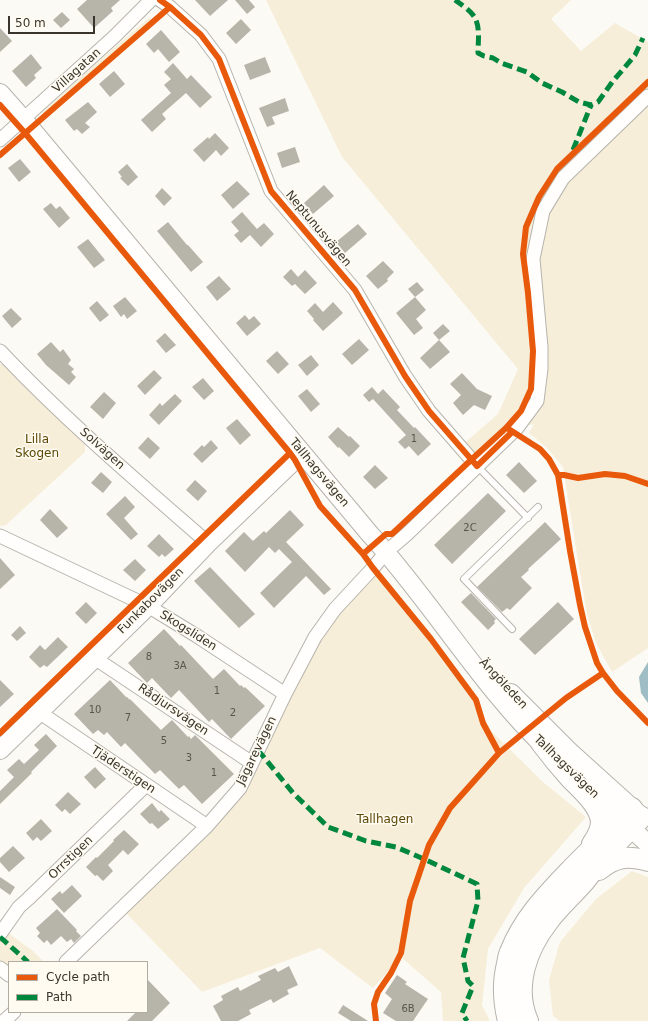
<!DOCTYPE html>
<meta charset="utf-8">
<style>
body{margin:0}
#map{position:relative;width:648px;height:1021px;overflow:hidden;background:#fcfaf4;font-family:"DejaVu Sans",sans-serif}
canvas{display:block}
.legend{position:absolute;left:8px;top:961px;width:140px;height:52px;box-sizing:border-box;background:#fffbf1;border:1px solid #b0aca2;margin:0;padding:5px 7px;list-style:none;font-size:12px;color:#39352c}
.legend li{display:flex;align-items:center;gap:8px;height:20px}
.legend b{width:20px;border:1px solid #b0aca2}
.scale{position:absolute;left:8px;top:16px;width:87px;height:18px;box-sizing:border-box;border:2px solid #39352c;border-top:0;padding-left:5px;font-size:12px;line-height:14px;white-space:nowrap;color:#39352c;-webkit-text-stroke:3px #fffbf1;paint-order:stroke}
</style>
<div id="map">
<canvas width="648" height="1021"></canvas>
<ul class="legend">
<li><b style="height:5px;background:#e8590c"></b>Cycle path</li>
<li><b style="height:5px;background:#00873e"></b>Path</li>
</ul>
<div class="scale">50 m</div>
</div>
<script>
const context = document.querySelector('canvas').getContext('2d');
context.lineJoin = 'round';
function fillPath(path, color) {
  context.fillStyle = color;
  context.fill(path, 'evenodd');
}
function trace(path, color, width, dash) {
  context.strokeStyle = color;
  context.lineWidth = width;
  context.lineCap = dash ? 'butt' : 'round';
  context.setLineDash(dash || []);
  context.stroke(path);
}
function label(font, color, halo, rows, align = 'center') {
  context.font = font + ' "DejaVu Sans",sans-serif';
  context.lineWidth = 3;
  context.setLineDash([]);
  context.textBaseline = 'middle';
  context.strokeStyle = halo;
  context.fillStyle = color;
  for (const [text, x, y, turn = 0] of rows) {
    context.save();
    context.translate(x, y);
    context.rotate((+turn || 0) * Math.PI / 180);
    context.textAlign = isNaN(turn) ? turn : align;
    if (halo) context.strokeText(text, 0, 0);
    context.fillText(text, 0, 0);
    context.restore();
  }
}
fillPath(new Path2D(`
 M266,0H571L551,19L581,51L615,23L648,42V648L612,672L596,643L587,614L579,567L563,467L548,449L539,441L529,433L534,424L517,428L477,466L460,447L498,414L518,369L342,157Z
 M150,17L151,22L41,117L43,112L93,66Z
 M0,364H4L85,443V452L6,525L0,526Z
 M378,573L436,643L480,704L487,727L543,782L586,817L524,888L488,949L482,1005L490,1021H443L441,992L401,957L373,988L320,948L202,992L126,913L213,829L246,791L290,698L320,641L340,613Z
 M632,871L648,877V1021H560L553,1016L549,980L560,942L596,899Z
 M0,927L33,951L44,962H9V967L0,961Z`), '#f6eed8');
fillPath(new Path2D(`
 M648,662V703L641,693L639,677Z`), '#9fbdc4');
fillPath(new Path2D(`
 M87,0H120L111,8L113,11L94,28L77,9Z
 M195,0H228L210,16Z
 M235,0H249L255,7L247,14Z
 M62,12L70,20L61,28L53,20Z
 M241,19L251,30L236,44L226,33Z
 M0,28L12,41L0,52Z
 M161,30L180,52L169,62L158,49L154,53L146,44Z
 M31,54L42,68L34,75L36,78L26,87L12,71Z
 M265,57L271,72L250,80L244,65Z
 M173,63L187,79L191,75L212,97L200,108L186,93L162,114L166,119L152,132L141,120L171,93L164,85L171,79L164,72Z
 M114,71L125,84L110,97L99,84Z
 M285,98L289,111L272,117L275,124L267,127L259,108Z
 M88,102L97,112L85,123L90,127L82,134L77,129L74,131L65,120Z
 M215,133L229,148L221,156L216,150L204,162L193,150L208,137L209,139Z
 M295,147L300,162L282,168L277,153Z
 M20,159L31,172L19,182L8,168Z
 M127,164L138,177L128,186L120,178L122,177L118,172Z
 M237,181L250,194L233,209L221,195Z
 M324,185L334,196L313,214L304,203Z
 M162,188L172,198L164,206L155,196Z
 M51,203L56,209L60,206L70,218L59,228L43,209Z
 M242,212L257,229L264,223L274,234L261,247L250,235L241,243L234,235L239,231L231,222Z
 M168,222L187,245H188L203,262L191,272L157,231Z
 M358,224L367,234L345,253L336,242Z
 M88,239L105,260L94,268L77,247Z
 M383,261L394,272L387,279L388,281L378,289L366,276Z
 M291,269L298,277L305,270L317,283L305,294L295,284L292,286L283,277Z
 M219,276L231,289L217,301L206,287Z
 M417,282L424,290L415,297L408,289Z
 M125,297L137,311L127,319L124,314L121,317L113,306Z
 M415,297L426,310L416,319L423,328L414,335L396,313Z
 M97,301L109,315L100,322L89,308Z
 M333,302L343,313L323,331L313,320L314,319L307,311L315,303L323,312Z
 M11,308L22,319L12,328L2,316Z
 M245,315L249,320L254,316L261,324L247,336L236,323Z
 M443,324L450,331L439,340L433,333Z
 M165,333L176,345L166,353L156,341Z
 M359,339L369,350L352,365L342,354Z
 M439,340L450,352L430,369L420,358Z
 M51,342L60,352L63,349L71,360L68,364L74,369L71,372L76,377L69,385L46,365L37,354Z
 M277,351L289,364L278,374L266,361Z
 M311,355L319,365L307,376L298,365Z
 M154,370L162,378L145,395L137,386Z
 M462,373L477,389L492,396L485,410L474,405L463,415L453,403L461,395L450,384Z
 M203,378L214,391L204,400L192,387Z
 M372,387L378,394L383,389L400,407L397,410L414,428L415,427L431,444L418,456L409,446L405,449L398,442L406,435L373,399L369,402L363,395Z
 M307,389L320,404L311,412L298,396Z
 M104,392L116,403L103,419L90,407Z
 M175,394L182,401L159,425L149,415L160,403L162,406Z
 M237,419L251,435L240,445L226,428Z
 M338,427L349,437L350,436L360,446L349,457L339,447L338,448L328,437Z
 M148,437L160,448L150,459L138,448Z
 M211,440L218,448L202,463L193,454L202,445L204,447Z
 M519,462L537,481L524,493L506,475Z
 M375,465L388,478L375,489L363,477Z
 M101,472L112,482L103,493L91,483Z
 M195,480L207,491L198,501L186,490Z
 M488,493L506,511L452,564L434,545Z
 M125,496L135,507L124,518L138,534L131,540L106,514Z
 M50,509L68,528L57,538L40,520Z
 M290,510L304,525L286,542L331,589L324,595L306,576L274,608L260,593L292,562L279,549L275,553L269,547L245,572L225,551L244,532L253,541L264,531L266,533Z
 M545,522L561,539L528,569L529,570L521,577L532,588L510,610L507,608L502,612L477,587Z
 M159,534L174,549L165,557L162,554L159,557L147,546Z
 M0,558L15,575L0,589Z
 M135,559L146,570L135,581L123,570Z
 M210,567L255,614L239,628L194,581Z
 M471,593L496,619L494,621L495,623L488,630L461,602Z
 M86,602L97,613L86,624L75,613Z
 M558,602L574,619L535,655L519,639Z
 M20,626L26,633L17,641L11,635Z
 M164,629L180,646L181,645L213,679L224,669L240,686L241,685L244,688L245,687L265,706L231,739L212,719L209,722L179,690L171,698L152,678L147,683L128,663Z
 M58,637L68,647L47,667L44,665L40,668L29,657L40,645L45,650Z
 M0,680L14,694L0,707Z
 M110,680L126,697H127L130,700V699L161,730L172,720L188,737L189,736L191,739L195,735L234,774L202,804L184,785L179,789L160,770L155,774L125,743L121,747L107,732L104,735L98,730L93,734L74,714Z
 M46,734L57,746L31,772L32,773L0,804V791L14,777L7,770L19,759L24,764L39,750L34,745Z
 M95,767L106,779L95,789L84,777Z
 M68,792L81,804L70,814L65,809L62,812L55,805Z
 M152,803L159,812L161,810L170,819L158,829L152,823L150,824L140,814Z
 M41,819L52,831L41,841L37,837L33,841L26,833Z
 M124,830L139,844L128,855L123,850L108,865L113,871L103,881L97,875L95,876L86,867L96,857L97,858L114,841L113,840Z
 M13,846L25,858L9,872L0,862V858Z
 M0,877L15,887L10,895L0,888Z
 M72,885L82,896L64,913L51,899L60,891L62,894Z
 M57,909L77,930L76,931L81,936L74,943L71,939L67,942L61,936L51,945L47,940L44,943L37,936L40,933L36,928Z
 M289,966L298,985L287,990L289,994L273,1003L271,999L249,1010L251,1014L238,1021H221L213,1006L223,1000L221,996L238,987L240,991L261,980L258,976L275,968L278,972Z
 M397,975L407,982L405,984L428,999L413,1021H396L383,1013L392,999L385,993Z
 M147,979L170,1003L152,1021H127L136,1012H147Z
 M343,1005L368,1021H351L338,1013Z`), '#b7b4aa');
const lane = new Path2D(`
 M477,466L528,518
 M512,629L464,579L538,507`);
const street = new Path2D(`
 M160,0L170,7L201,35L219,59L271,191L355,290L405,376L429,411L477,466
 M0,140L115,36L151,0
 M0,351C65,420 137,481 208,543
 M0,536L148,606L197,636L285,694
 M95,657L102,663L252,763
 M39,712L207,826
 M0,934L19,907L28,899L146,785
 M66,962L207,826L240,788L285,694L315,637L335,609L373,568L386,552L407,534L517,428L537,401L541,369V347L533,259L543,211L563,178L648,96
 M0,968L9,975
 M4,1021L14,1012`);
const secondary = new Path2D(`
 M0,93L23,119L369,533C433,603 481,687 551,753
 M511,693L571,753L642,817
 M0,750L148,606L208,543L302,453
 M588,788L648,844`);
const primary = new Path2D(`
 M541,743C550,755 559,766 569,777C579,788 599,804 601,821C601,830 597,837 592,844
 M599,870C615,857 627,855 648,861
 M508,1021C503,1001 502,984 507,964C508,960 508,955 510,952C523,918 549,892 573,867C593,847 612,828 632,808
 M528,1021C513,987 527,949 548,922C559,907 573,895 585,881C590,875 595,868 600,862C613,846 628,832 642,817`);
trace(lane, '#b6b4ad', 8);
trace(street, '#b6b4ad', 15);
trace(secondary, '#b6b4ad', 20);
trace(primary, '#b6b4ad', 22);
trace(lane, '#fffefd', 6);
trace(street, '#fffefd', 13);
trace(secondary, '#fffefd', 18);
trace(primary, '#fffefd', 20);
trace(new Path2D(`
 M455,0C462,5 473,12 476,20C480,30 478,43 478,53L484,56L493,58L501,63L527,72L542,83L562,92L579,102L591,105L598,102L613,81L625,67L635,55L643,38
 M573,150L591,105
 M258,750L293,793L328,827L366,841L396,847L424,859L477,884L478,901L463,958L468,981L473,986L462,1013L467,1021
 M0,937L28,962`), '#00873e', 5, [10, 5]);
trace(new Path2D(`
 M160,0L170,7L201,35L219,59L271,191L355,290L405,376L429,411L477,466L512,432
 M0,105L25,133L290,453L295,460L320,506L363,554L373,568L431,639L476,700L483,723L499,753
 M0,155L170,7
 M507,428L540,449L549,459L558,475L570,551L580,605L585,627L597,663L603,673L617,691L648,723
 M558,475H564L578,478L605,474L625,476L648,484
 M363,554L386,534H392L471,460L506,428L521,411L531,389L533,351L528,293L523,254L526,227L539,197L557,169L648,82
 M0,733L290,453
 M376,1021L374,1004L378,992L391,973L401,953L410,901L429,845L450,808L499,753L566,698L603,673`), '#e8590c', 6);
label('10px', '#58554c', null, [
 ["1",414,439],
 ["2C",470,528],
 ["8",149,657],
 ["3A",180,666],
 ["1",217,691],
 ["10",95,710],
 ["2",233,713],
 ["7",128,718],
 ["5",164,741],
 ["3",189,758],
 ["1",214,773],
 ["6B",408,1009]
]);
label('12px', '#39352c', '#fffbf1', [
 ["Villagatan",77,71,-42],
 ["Neptunusvägen",318,229,50],
 ["Solvägen",102,449,42],
 ["Tallhagsvägen",319,473,50],
 ["Funkabovägen",151,601,-45],
 ["Skogsliden",188,631,32],
 ["Ängöleden",503,684,47],
 ["Rådjursvägen",173,710,34],
 ["Jägarevägen",257,751,-64],
 ["Tallhagsvägen",566,767,44],
 ["Tjäderstigen",123,770,34],
 ["Orrstigen",71,858,-44]
]);
label('12px', '#5c4805', '#fffbf1', [
 ["Lilla",37,440],
 ["Skogen",37,454],
 ["Tallhagen",385,820]
]);
</script>
